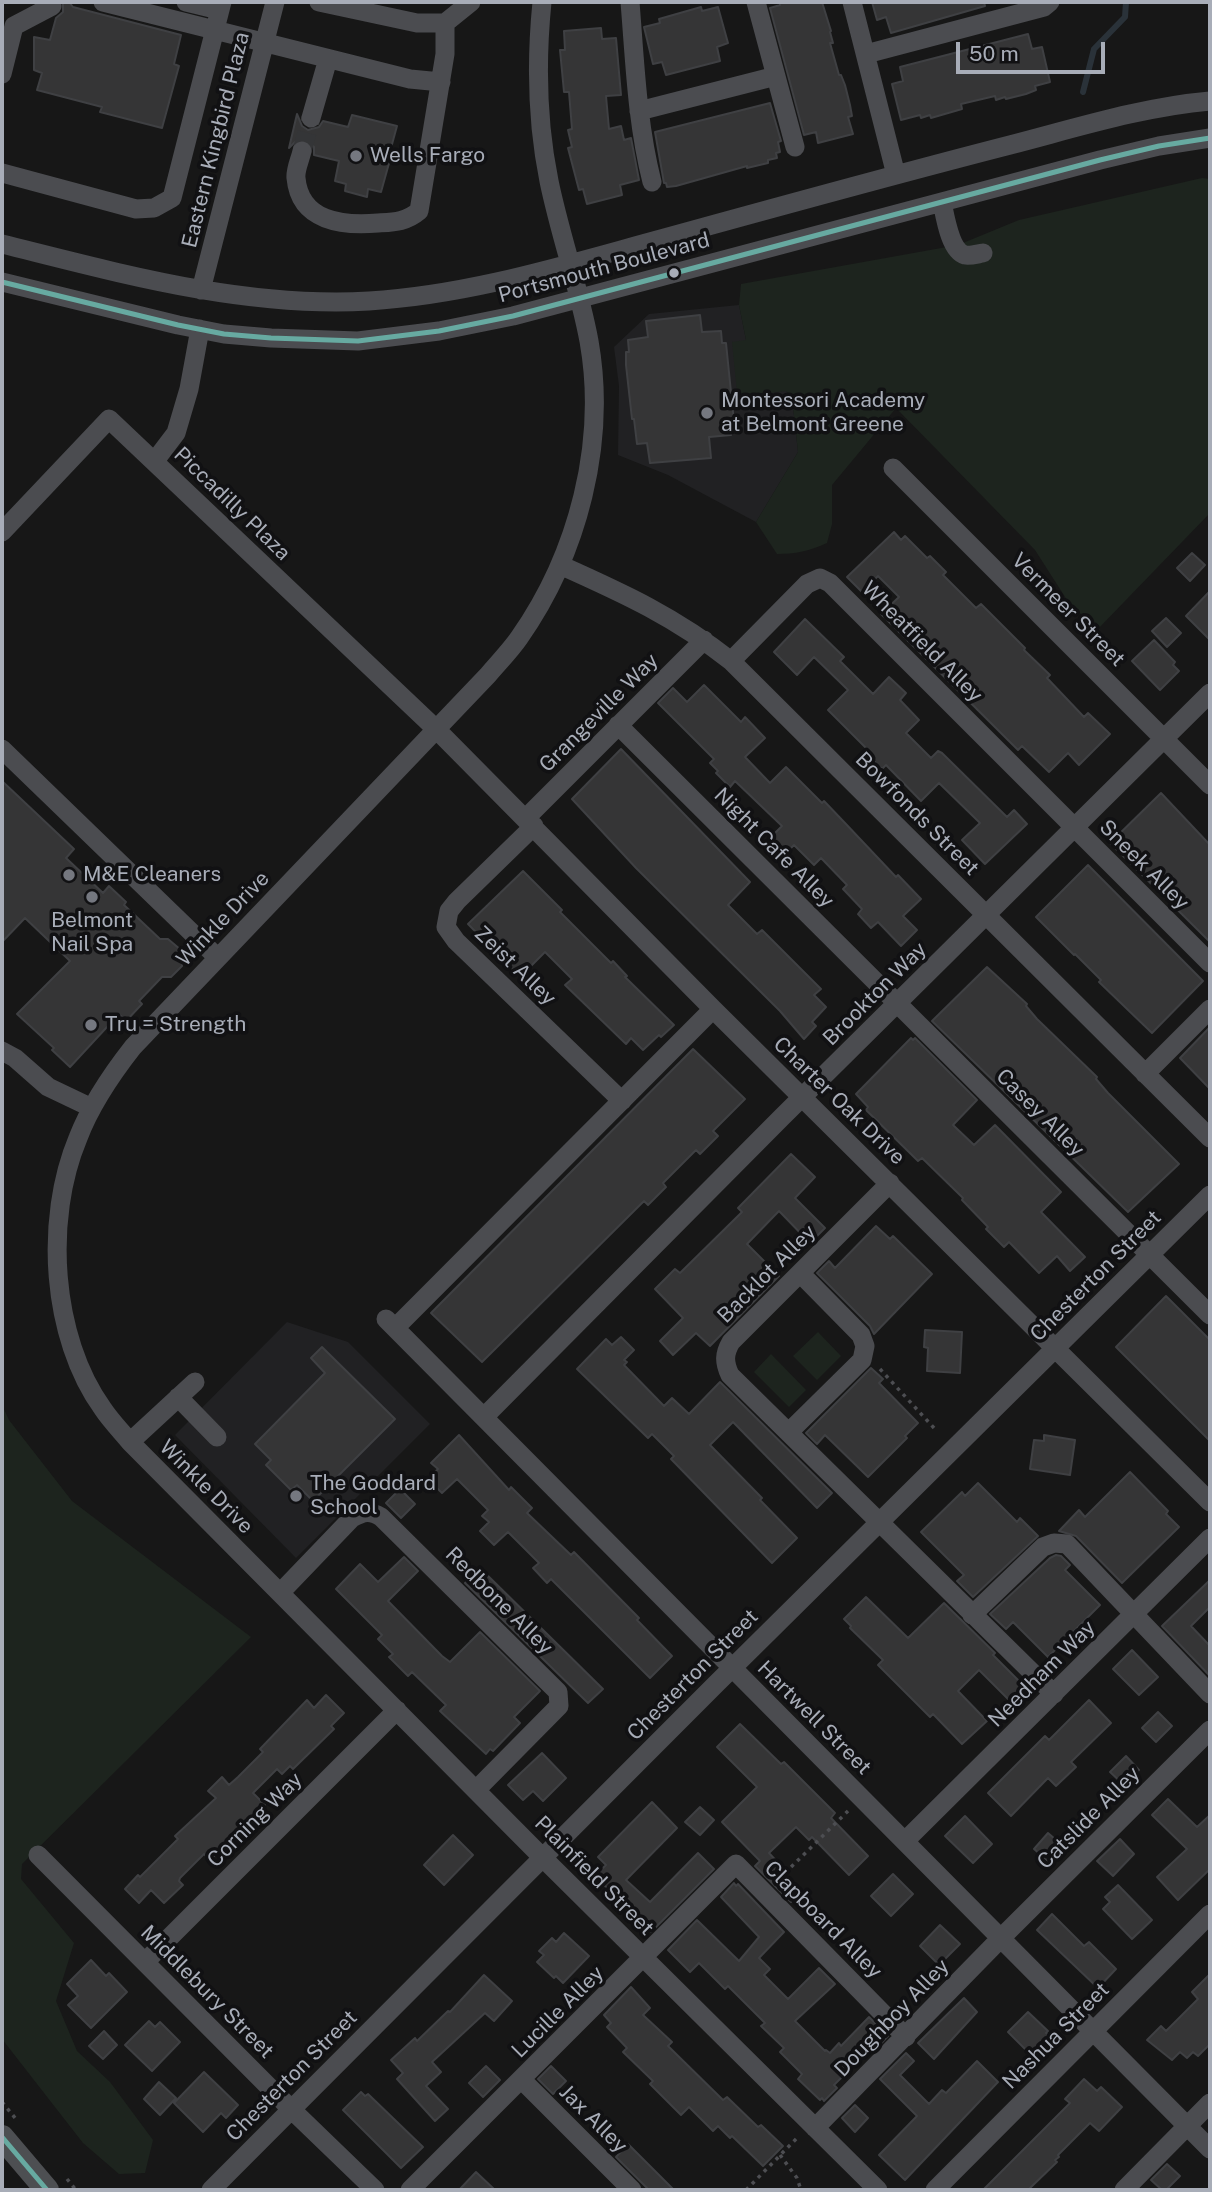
<!DOCTYPE html>
<style>
body{margin:0}
#map{position:relative;width:1212px;height:2192px;overflow:hidden;background:#171717;font-family:"Public Sans",sans-serif}
canvas{display:block}
.frame{position:absolute;inset:0;border:4px solid #a8adb8;pointer-events:none}
.scale{position:absolute;left:956px;top:42px;width:149px;height:32px;box-sizing:border-box;border:4px solid #a8adb8;border-top:0;padding-left:9px;font-size:21px;line-height:24px;white-space:nowrap;color:#a8adb8;-webkit-text-stroke:5px #111113;paint-order:stroke}
</style>
<div id="map">
<canvas width="1212" height="2192"></canvas>
<div class="frame"></div>
<div class="scale">50 m</div>
</div>
<script>
const context = document.querySelector('canvas').getContext('2d');
context.lineJoin = 'round';
function fillPath(path, color) {
  context.fillStyle = color;
  context.fill(path, 'evenodd');
}
function trace(path, color, width, dash) {
  context.strokeStyle = color;
  context.lineWidth = width;
  context.lineCap = dash ? 'butt' : 'round';
  context.setLineDash(dash || []);
  context.stroke(path);
}
function label(font, color, halo, rows, align = 'center') {
  context.font = font + ' "Public Sans",sans-serif';
  context.lineWidth = 7;
  context.setLineDash([]);
  context.textBaseline = 'middle';
  context.strokeStyle = halo;
  context.fillStyle = color;
  for (const [text, x, y, turn = 0] of rows) {
    context.save();
    context.translate(x, y);
    context.rotate((+turn || 0) * Math.PI / 180);
    context.textAlign = isNaN(turn) ? turn : align;
    if (halo) context.strokeText(text, 0, 0);
    context.fillText(text, 0, 0);
    context.restore();
  }
}
fillPath(new Path2D(`
 M739,305L746,340L792,398L798,452L756,522L668,475L618,455L619,386L614,347L649,314Z
 M287,1322L348,1342L430,1424L296,1558L175,1435Z`), '#212123');
fillPath(new Path2D(`
 M1202,178L1210,179V513L1097,630L1067,600L1035,550L896,408L832,485V524L827,543C810,551 795,554 777,554L756,522L798,452L792,398L786,391L755,395L738,402L732,342L746,340L739,305L741,284L958,245L1019,220Z
 M818,1332L841,1356L817,1380L793,1356Z
 M771,1354L806,1390L789,1407L754,1372Z
 M2,1405L9,1420L72,1501L251,1637L22,1864L21,1879L74,1943L56,2001L77,2051L110,2082L153,2140L145,2173L119,2174L83,2143L2,2039Z`), '#1d241e');
trace(new Path2D(`
 M1083,92L1094,49L1125,17L1126,2`), '#2a3239', 6);
const building = new Path2D(`
 M63,2H69L73,7L181,35L174,64L179,66L162,128L100,112L102,107L37,90L42,73L34,70V37L50,40L56,18L63,12Z
 M779,2H822L831,31L830,32L833,43H830L839,75H841L845,85L850,105L852,116L848,117L853,134L818,143L816,132L804,135L770,8L780,5Z
 M872,2H984L985,6L891,33L886,17L877,20Z
 M701,7L702,11L718,7L728,43L717,47L720,61L666,75L662,62L653,64L644,27L660,23L659,19Z
 M601,28L602,39L616,38L621,95L606,96L609,129L621,126L624,140L631,138L639,180L620,185L622,195L587,204L583,189L579,190L568,148L572,147L568,130L572,129L569,92H564L560,50H565L564,31Z
 M1028,34L1032,49L1042,47L1050,82L1035,86L1036,90L1026,94L1006,99L1005,97L996,100L995,96L961,104L962,109L931,118L930,115L921,118L920,115L901,120L892,84L903,81L900,67Z
 M770,103L781,141L778,142L780,152L776,153L777,158L768,160V163L747,168V166L676,186L667,187L666,183H664L655,132Z
 M297,114L302,126L308,130L319,127L323,121L348,127L352,115L397,126L391,148L393,149L381,192L368,189L367,197L345,191L346,184L335,181L339,161L314,155V147L306,139H298L289,148Z
 M700,315L702,332L721,331L722,343H726L734,422H730L731,435L709,437L711,458L650,463L647,443L637,444L634,419H632L626,365V352H629L628,340L648,337L646,321Z
 M894,532L901,540L905,536L927,558L930,556L946,572L943,575L976,608L981,604L1025,648L1024,650L1050,675L1047,678L1084,717L1088,713L1110,734L1079,765L1068,753L1049,772L1022,746L1018,750L881,614L899,597L878,576L862,592L847,577Z
 M1192,553L1205,565L1190,581L1177,568Z
 M1210,591V640L1186,616Z
 M1166,618L1181,633L1167,647L1152,631Z
 M805,619L844,657L840,661L873,694L889,677L906,693L900,700L919,720L906,733L931,758L938,751L942,753L1007,817L1014,810L1027,824L985,864L962,840L980,823L939,783L921,801L886,765L882,769L867,754L870,752L828,710L848,690L814,657L797,675L774,652Z
 M1154,640L1175,662L1173,665L1179,671L1160,690L1132,661Z
 M704,685L741,722L745,717L765,738L745,757L770,783L786,767L822,803L824,801L845,823L896,877L898,875L921,899L903,916L917,930L901,946L878,922L871,928L858,914L862,909L843,889L847,885L821,858L814,865L794,845L781,858L766,842L782,826L735,781L730,787L716,773L718,771L710,763L714,759L658,703L673,688L687,702Z
 M621,749L750,882L728,905L757,934L762,930L821,989L814,995L826,1007L812,1022L816,1026L804,1039L780,1011L636,868L572,799Z
 M2,781L74,849L66,858L103,893L109,886L126,902L124,905L160,939H168L181,950L182,966L171,977H162L139,1001L142,1004L126,1021L119,1014L70,1067L52,1050L54,1048L17,1014L70,961L25,918L2,942Z
 M1161,793L1210,845V942L1110,843Z
 M1088,865L1203,981L1152,1033L1099,982L1101,980L1075,954L1074,955L1036,917Z
 M523,871L562,910L560,912L611,963L613,961L627,976L625,977L674,1025L661,1037L659,1035L643,1050L631,1038L626,1044L565,985L572,979L545,952L520,977L468,924Z
 M987,967L1027,1004L1026,1006L1037,1019L1097,1077L1096,1079L1108,1093L1179,1164L1128,1212L932,1021Z
 M1210,1027V1089L1180,1058Z
 M911,1038L913,1040L915,1038L977,1100L953,1125L974,1145L995,1125L1061,1192L1041,1212L1085,1257L1070,1271L1057,1256L1039,1273L1009,1242L1004,1247L986,1229L988,1227L962,1200L963,1198L922,1158L918,1161L866,1110L868,1107L856,1094Z
 M693,1049L745,1099L713,1131L718,1136L700,1154L696,1150L663,1183L666,1187L648,1205L644,1201L482,1362L431,1313Z
 M791,1154L815,1177L795,1198L825,1228L810,1243L779,1211L747,1244L779,1276L710,1346L696,1333L673,1355L660,1341L683,1318L655,1289L675,1269L680,1273L742,1212L738,1208Z
 M876,1226L890,1239L893,1236L932,1274L874,1334L870,1326L817,1273L829,1261L835,1268Z
 M1166,1296L1210,1340V1441L1116,1347Z
 M925,1330L962,1332L960,1373L927,1371L928,1348L924,1347Z
 M621,1337L634,1350L624,1360L627,1362L624,1365L664,1406L672,1398L689,1414L720,1382L832,1493L817,1508L733,1422L710,1445L762,1498L760,1500L797,1538L772,1563L671,1459L674,1456L652,1434L648,1438L577,1369L606,1339L612,1345Z
 M322,1347L395,1419L313,1501L297,1485L291,1490L266,1465L271,1460L255,1444L325,1373L311,1358Z
 M871,1368L883,1379L879,1383L918,1423L905,1436L907,1438L868,1477L825,1435L817,1444L806,1433Z
 M459,1435L509,1490L511,1487L532,1508L527,1513L571,1555L574,1552L639,1618L637,1620L672,1656L650,1678L551,1579L547,1583L533,1568L539,1563L508,1532L494,1545L480,1531L489,1522L482,1516L488,1510L457,1479L442,1493L428,1479L438,1469L431,1463Z
 M1044,1435L1075,1440L1070,1475L1030,1469L1034,1440L1044,1441Z
 M1130,1472L1168,1511L1166,1514L1179,1527L1122,1583L1076,1536L1059,1531L1079,1510L1085,1517Z
 M978,1483L1017,1522L1020,1518L1038,1536L973,1597L957,1581L964,1575L921,1532L962,1492L965,1496Z
 M400,1489L415,1504L401,1518L386,1503Z
 M1056,1555L1061,1556L1070,1565L1065,1570L1100,1605L1048,1657L1013,1622L1006,1629L990,1614L1050,1558Z
 M404,1557L418,1571L388,1601L442,1656L450,1662L480,1632L540,1691L514,1717L520,1723L493,1751L490,1749L486,1754L440,1711L446,1705L412,1672L408,1676L389,1657L393,1654L378,1639L382,1635L336,1589L360,1564L378,1582Z
 M480,1568L603,1689L588,1703L465,1583Z
 M1210,1580V1607L1191,1626L1210,1646V1676L1162,1626Z
 M866,1597L908,1638L944,1603L995,1653L993,1655L1024,1686L1009,1700L979,1670L958,1691L987,1721L962,1744L933,1714L930,1717L878,1665L883,1660L850,1628L851,1626L844,1619Z
 M1132,1650L1158,1677L1139,1695L1113,1669Z
 M326,1695L344,1713L331,1726L334,1729L293,1769L290,1766L282,1774L277,1769L253,1793L265,1805L210,1860L204,1854L180,1878L179,1881L183,1885L164,1903L151,1890L139,1903L125,1889L138,1875L140,1877L178,1839L175,1836L216,1798L208,1791L222,1777L229,1785L238,1777L263,1752L260,1749L307,1700L314,1708Z
 M1089,1700L1111,1723L1071,1762L1076,1767L1056,1786L1048,1778L1011,1816L988,1793L1045,1736L1049,1740Z
 M1158,1712L1172,1726L1156,1742L1142,1728Z
 M740,1724L781,1764L784,1762L835,1813L831,1818L868,1856L849,1875L812,1837L809,1840L796,1827L769,1853L782,1867L774,1875L796,1898L791,1902L755,1866L760,1861L722,1822L757,1787L717,1747Z
 M542,1753L566,1778L543,1801L533,1791L523,1800L508,1785Z
 M1126,1756L1139,1770L1124,1785L1110,1772Z
 M1168,1799L1197,1827L1210,1815V1869L1178,1900L1157,1877L1187,1849L1152,1815Z
 M652,1802L677,1828L626,1880L650,1902L698,1853L714,1869L651,1932L595,1876L606,1865L598,1857Z
 M700,1807L714,1820L700,1835L685,1822Z
 M965,1816L992,1844L973,1863L945,1836Z
 M1048,1833L1063,1846L1049,1862L1034,1849Z
 M453,1835L473,1855L444,1885L424,1865Z
 M1120,1839L1134,1854L1113,1876L1097,1861Z
 M893,1874L913,1894L891,1916L871,1896Z
 M734,1883L736,1886L738,1884L784,1932L759,1958L770,1969L764,1975L788,1999L819,1968L835,1984L795,2021L825,2051L826,2050L830,2053L839,2043L841,2046L869,2017L888,2036L872,2053L864,2045L843,2066L848,2071L834,2085L837,2088L824,2101L822,2098L820,2100L798,2079L802,2074L780,2052L784,2048L761,2026L765,2023L728,1986L725,1989L699,1963L690,1972L668,1950L697,1920L739,1961L759,1937L721,1897Z
 M1118,1885L1152,1920L1132,1939L1103,1909L1110,1902L1105,1897Z
 M1052,1914L1084,1946L1089,1942L1116,1969L1098,1988L1037,1930Z
 M940,1925L960,1944L939,1965L920,1946Z
 M564,1933L589,1956L563,1983L556,1976L554,1978L537,1962L544,1955L539,1951L552,1938L556,1942Z
 M91,1960L106,1976L109,1973L127,1992L91,2028L68,2005L78,1996L67,1984Z
 M1210,1974V2044L1198,2056L1193,2052L1187,2058L1180,2052L1172,2060L1147,2040L1161,2026L1166,2031L1198,1999L1192,1992Z
 M484,1975L512,2001L494,2021L485,2013L432,2062L441,2072L426,2086L448,2109L435,2121L397,2079L403,2073L391,2060L415,2038L417,2041L448,2011L450,2012Z
 M631,1987L650,2008L643,2015L672,2042L668,2046L723,2100L727,2097L758,2127L761,2125L783,2146L763,2166L732,2136L730,2138L718,2126L713,2131L689,2107L681,2115L650,2084L653,2081L623,2052L627,2048L607,2027L611,2023L604,2015Z
 M964,1998L977,2012L934,2059L918,2043Z
 M1028,2012L1048,2031L1046,2033L1050,2036L1031,2055L1008,2032Z
 M149,2021L155,2027L160,2022L180,2042L152,2071L125,2045Z
 M104,2031L117,2045L103,2059L89,2046Z
 M906,2053L914,2061L900,2075L929,2104L942,2090L946,2093L977,2061L998,2082L905,2180L879,2155L917,2116L880,2079Z
 M486,2066L500,2080L483,2097L469,2083Z
 M551,2066L566,2081L553,2094L538,2079Z
 M204,2072L238,2105L226,2118L221,2113L203,2132L174,2103Z
 M1084,2079L1097,2091L1101,2087L1122,2107L1099,2131L1090,2123L1058,2155L1059,2157L1055,2160L1057,2162L1028,2190H983L1070,2103L1065,2099Z
 M159,2082L176,2098L160,2115L144,2099Z
 M361,2092L365,2096L368,2094L423,2147L401,2168L343,2110Z
 M855,2105L868,2118L855,2132L842,2118Z
 M628,2144L674,2190H649L616,2157Z
 M1167,2164L1180,2176L1166,2190H1162L1151,2180Z
 M476,2172L495,2190H459Z`);
fillPath(building, '#353536');
trace(building, '#3f4043', 2);
trace(new Path2D(`
 M302,151L311,118`), '#343537', 19, [19, 10]);
trace(new Path2D(`
 M880,1369L934,1428
 M779,1879L848,1811
 M2,2102L16,2119
 M780,2155L797,2178L801,2190
 M67,2179L76,2190
 M746,2190L798,2137`), '#4d4e52', 3.5, [3.5, 5]);
trace(new Path2D(`
 M103,2L410,79L441,82
 M186,2L219,10
 M319,2L417,23H445L471,2
 M542,2C536,62 537,122 549,181C560,235 579,287 589,341C607,443 578,554 519,638C510,651 498,663 488,675L133,1047C111,1075 91,1104 78,1138C44,1219 51,1337 103,1409C111,1421 121,1431 130,1442L542,1857L878,2190
 M630,2C635,63 637,123 652,182
 M756,2L795,147
 M852,2L896,175
 M866,54L1044,7L1050,2
 M2,74L14,26L52,6
 M639,111L776,76
 M311,118L328,59
 M302,151C300,160 295,170 296,178C300,222 343,226 378,223C394,222 406,222 419,211L445,54V23
 M2,173L136,209L154,208L172,198L222,2
 M942,202C945,216 950,251 965,255C970,256 977,254 983,253
 M2,244C123,274 243,308 369,301C469,295 565,265 661,239C777,207 893,175 1010,145C1076,128 1142,107 1210,101
 M2,282L178,325L224,334L271,338L358,341L439,331L513,316L1100,160L1159,146L1210,138
 M201,290L275,2
 M154,462L176,433L189,389L200,329
 M893,468L1210,785
 M2,532L109,419L437,730L713,1009L1210,1502
 M560,565C625,594 675,617 731,661L1210,1138
 M731,661L807,584L820,578L830,583L1210,963
 M618,725L1210,1315
 M2,749L218,958
 M526,818L704,640
 M534,826L457,901L449,911L446,927L456,941L622,1101
 M2,1051L15,1058L48,1087L92,1108
 M1145,1074L1210,1009
 M890,1183L731,1342C724,1354 724,1362 730,1375L1054,1694
 M386,1319L1210,2149
 M395,1328L713,1009
 M178,1397L217,1437
 M484,1417L782,1117L1210,693
 M789,1432L862,1360L865,1346L861,1335L800,1273
 M130,1442L195,1382
 M280,1593L352,1518C364,1512 369,1510 381,1517L558,1692L559,1706L476,1790
 M972,1615L1043,1547L1054,1543L1067,1544L1210,1694
 M905,1841L1210,1538
 M38,1855L291,2109L375,2190
 M145,1962L397,1710
 M522,2080L632,2190
 M815,2128L1001,1938L1210,1730
 M211,2190L716,1684L1210,1195
 M410,2190L736,1864L906,2037
 M935,2190L1210,1914
 M1124,2190L1210,2103`), '#4b4c50', 19);
trace(new Path2D(`
 M2,2137L47,2190`), '#4d4f52', 24);
trace(new Path2D(`
 M2,282L178,325L224,334L271,338L358,341L439,331L513,316L1100,160L1159,146L1210,138
 M2,2137L47,2190`), '#67aaa1', 5);
for (const [x, y, r, color] of [
 [356,156,7,"#757880"],
 [674,273,6,"#a8adb8"],
 [707,413,7,"#757880"],
 [69,875,7,"#757880"],
 [92,897,7,"#757880"],
 [91,1025,7,"#757880"],
 [296,1496,7,"#757880"]
]) {
  const dot = new Path2D();
  dot.arc(x, y, r, 0, 2 * Math.PI);
  context.fillStyle = color;
  context.fill(dot);
  trace(dot, '#111113', 2.5);
}
label('21px', '#a8adb8', '#111113', [
 ["Eastern Kingbird Plaza",216,140,-76],
 ["Portsmouth Boulevard",604,268,-15],
 ["Piccadilly Plaza",232,504,44],
 ["Vermeer Street",1068,610,45],
 ["Wheatfield Alley",922,642,45],
 ["Grangeville Way",599,713,-45],
 ["Bowfonds Street",917,814,45],
 ["Night Cafe Alley",774,848,45],
 ["Sneek Alley",1144,865,45],
 ["Winkle Drive",223,919,-46],
 ["Zeist Alley",515,966,44],
 ["Brookton Way",875,994,-45],
 ["Charter Oak Drive",839,1101,44],
 ["Casey Alley",1040,1113,45],
 ["Backlot Alley",767,1274,-45],
 ["Chesterton Street",1096,1276,-45],
 ["Winkle Drive",206,1487,45],
 ["Redbone Alley",499,1601,45],
 ["Needham Way",1042,1674,-45],
 ["Chesterton Street",693,1675,-45],
 ["Hartwell Street",814,1718,45],
 ["Catslide Alley",1089,1818,-45],
 ["Corning Way",255,1820,-45],
 ["Plainfield Street",594,1876,45],
 ["Clapboard Alley",823,1920,45],
 ["Middlebury Street",207,1992,45],
 ["Lucille Alley",558,2012,-45],
 ["Doughboy Alley",892,2018,-46],
 ["Nashua Street",1056,2036,-45],
 ["Chesterton Street",292,2076,-45],
 ["Jax Alley",593,2119,45]
]);
label('21px', '#a8adb8', '#111113', [
 ["Wells Fargo",370,156],
 ["Montessori Academy",721,401],
 ["at Belmont Greene",721,425],
 ["M&E Cleaners",83,875],
 ["Belmont",92,921,"center"],
 ["Nail Spa",92,945,"center"],
 ["Tru = Strength",105,1025],
 ["The Goddard",310,1484],
 ["School",310,1508]
], 'left');
</script>
